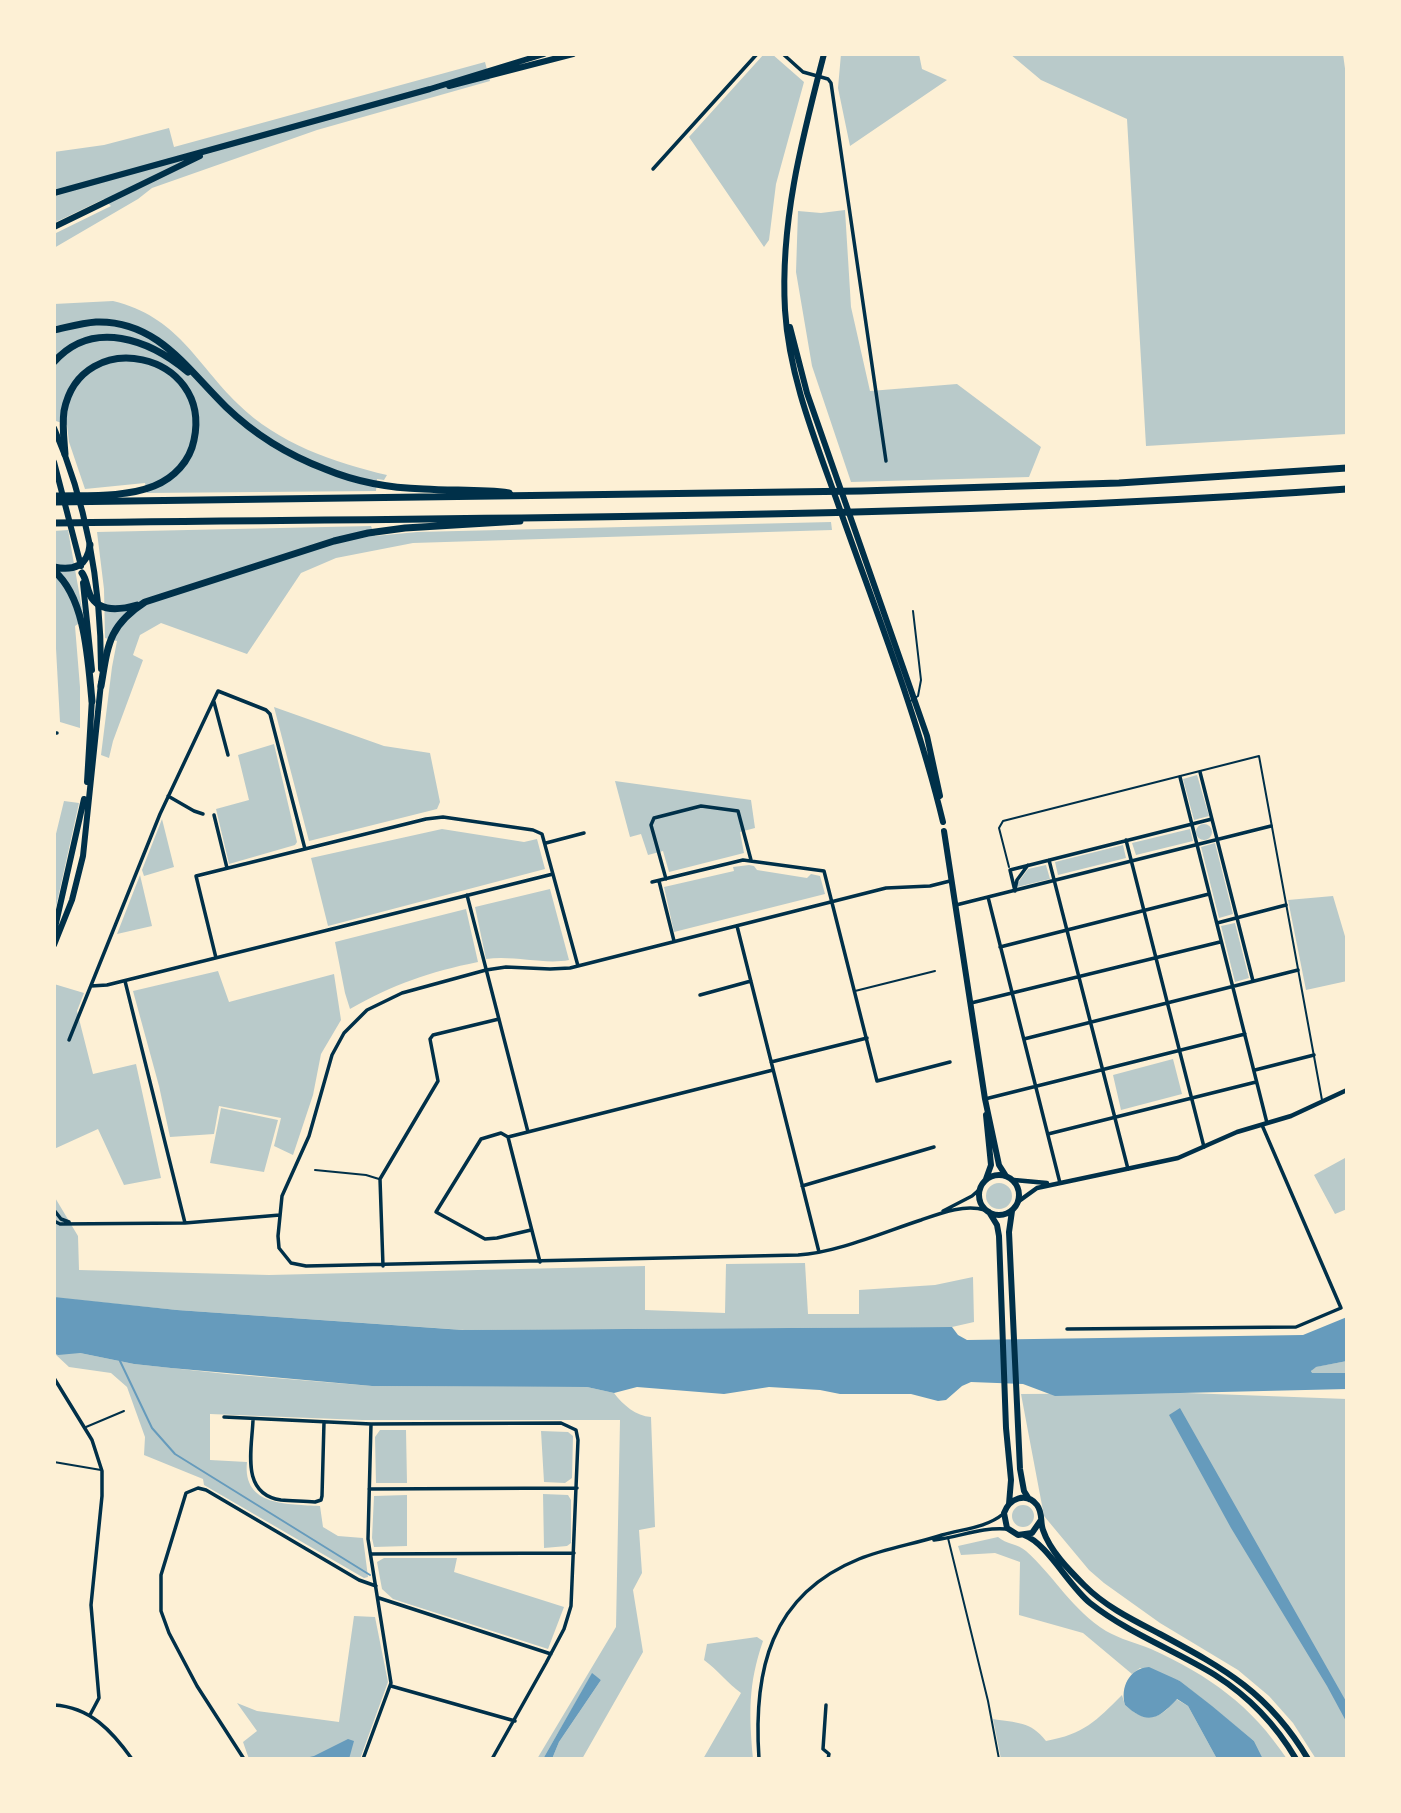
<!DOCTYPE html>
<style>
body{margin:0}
#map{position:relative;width:1401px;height:1813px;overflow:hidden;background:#fdf0d5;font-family:Inter,sans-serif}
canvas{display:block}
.frame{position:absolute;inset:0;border:56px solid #fdf0d5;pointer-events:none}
</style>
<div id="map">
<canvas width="1401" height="1813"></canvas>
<div class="frame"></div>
</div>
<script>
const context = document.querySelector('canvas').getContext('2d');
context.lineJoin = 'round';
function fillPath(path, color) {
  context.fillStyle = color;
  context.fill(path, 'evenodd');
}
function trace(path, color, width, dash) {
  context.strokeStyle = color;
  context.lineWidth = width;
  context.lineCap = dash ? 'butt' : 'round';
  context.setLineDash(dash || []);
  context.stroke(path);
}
fillPath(new Path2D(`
 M764,54H772L804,82L776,184L769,240L764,247L689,137Z
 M841,54H919L922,69L947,80L850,146L838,88Z
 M1010,54H1343L1347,83V434L1146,446L1127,119L1041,80Z
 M485,62L490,81L317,130L152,188L138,199L54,248V234L111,206L104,199L54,223V152L104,145L169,128L174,147Z
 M845,210L851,307L870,391L957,384L1041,447L1029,477L851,482L812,366L796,272L798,211L821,213Z
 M113,301C178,317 195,362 238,404C277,443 335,463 387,475L384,480L377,479L376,491L147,493L145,483L85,489L69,442L67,425L56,421L54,418V304Z
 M831,522L832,530L413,543L336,558L301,573L247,654L161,623L140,635L133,655L143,660L113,741L109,758L101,755L112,667L117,641L105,638L104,589L97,532L371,526L375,536L417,532Z
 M68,530L84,620L75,626L80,687V728L60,722L54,612V531Z
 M274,707L384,746L430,753L440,802L437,809L309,841Z
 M274,744L297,842L295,845L229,864L216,809L249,800L238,755Z
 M1197,775L1209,816L1194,820L1183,779Z
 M615,781L751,800L755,828L740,832L744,853L669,872L663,851L648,855L641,834L630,837Z
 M64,801L79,803L54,916V842Z
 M162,819L174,867L144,876L142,870Z
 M1196 832a8 8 0 1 1 16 0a8 8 0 1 1-16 0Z
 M442,829L524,842L537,839L545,869L328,926L311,858Z
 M1190,829L1193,841L1136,855L1132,843Z
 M1215,843L1233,914L1219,918L1201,847Z
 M1123,845L1126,858L1058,875L1055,862Z
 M749,865L754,866L757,870L807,878L811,874L820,876L825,894L674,932L664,887L734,871L733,867Z
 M1046,865L1050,879L1017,887V884L1028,869Z
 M140,875L152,926L117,934Z
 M550,889L569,960C544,965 514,955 486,959L475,907Z
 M1333,896L1347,943V981L1306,990L1288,900Z
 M466,909L478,962C429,972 394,984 350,1009L345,993L335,942Z
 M1235,923L1249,978L1235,982L1221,926Z
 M218,971L229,1002L334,974L341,1020L321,1054L313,1095L293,1155L274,1146L281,1118L219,1106L214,1134L170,1137L159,1086L133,991Z
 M54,984L84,993L77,1011L93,1074L136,1064L161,1178L124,1185L98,1129L54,1149Z
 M1173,1059L1182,1094L1121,1110L1113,1075Z
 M221,1108L278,1120L264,1172L210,1163Z
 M1345,1158L1347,1209L1335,1214L1314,1175Z
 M986 1196a13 13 0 1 1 26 0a13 13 0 1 1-26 0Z
 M54,1196L78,1236L79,1270L269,1275L645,1266V1310L725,1313L726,1264L805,1263L808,1314H859V1290L935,1285L973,1277L974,1322L952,1327L464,1330L177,1310L57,1298L54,1297Z
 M54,1353H80L134,1364L227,1374L372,1386L587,1387L614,1393C623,1405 636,1416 651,1417L655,1527L639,1530L642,1573L633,1590L643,1652L582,1759H552L559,1742L601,1680L592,1674L543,1759H537L616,1627L620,1420H362L210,1414V1460L247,1462C242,1507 289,1504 320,1506L323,1527L338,1536L363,1538L368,1577L364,1578L204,1485L203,1479L144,1455L145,1437L127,1387L111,1373L69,1367Z
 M1347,1361V1373H1311L1312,1368L1315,1367Z
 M1187,1393L1347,1399V1759H1316L1293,1723L1269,1696L1238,1670L1160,1623L1104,1583L1089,1570L1044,1516L1021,1394Z
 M380,1430H406L407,1483H376L375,1437Z
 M541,1431L568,1432L573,1436L572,1478L565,1483L544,1482Z
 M543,1494L568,1495L571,1500V1543L567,1546L544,1548Z
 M407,1495V1546L374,1547L372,1538L374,1496Z
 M1012 1516a11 11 0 1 1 22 0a11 11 0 1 1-22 0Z
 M998,1537C1006,1544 1018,1544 1026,1551C1054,1576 1073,1611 1106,1631C1120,1639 1136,1643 1151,1649C1210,1676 1251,1705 1287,1759H1263L1254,1741L1180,1681L1140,1668L1132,1674L1083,1633L1019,1615L1020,1562L995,1553L961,1555L958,1546Z
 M384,1558H457L454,1572L564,1607L548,1649L393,1599L382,1589L377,1562Z
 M354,1616L375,1617L388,1682L360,1759H249L243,1742L257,1731L237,1703L257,1711L339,1722Z
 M757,1637L763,1641C748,1685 749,1713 753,1759H703L741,1693C727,1683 718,1670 704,1660L707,1644Z
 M1122,1695L1125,1705C1145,1723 1160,1721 1176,1699L1188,1706L1217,1759H1001L993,1719C1016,1723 1031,1721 1046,1741C1084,1734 1096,1721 1122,1695Z`), '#b9caca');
fillPath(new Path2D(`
 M54,1297L177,1310L463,1330L952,1327L958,1335L967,1340L1303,1335L1347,1317V1361L1316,1367L1311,1371L1312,1373H1347V1389L1055,1396L1023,1384L971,1382L962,1386L946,1400L938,1401L911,1394H840L820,1390L769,1387L724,1394L637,1387L614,1393L587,1387L372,1386L171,1368L134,1364L80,1353L58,1355L54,1353Z
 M1180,1408L1347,1703V1723L1327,1686L1231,1528L1169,1415Z
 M1149,1667L1180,1681L1212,1706L1254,1741L1263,1759H1217L1188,1706L1177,1699C1158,1720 1147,1725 1125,1705C1120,1688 1129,1668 1149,1667Z
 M592,1673L601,1680L559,1742L552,1759H543Z
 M348,1739L354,1741L349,1759H301L314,1756Z`), '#669bbc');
trace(new Path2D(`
 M120,1361L152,1428L175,1454L370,1575`), '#669bbc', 2);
trace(new Path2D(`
 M909,702L918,696L921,680L913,611
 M1009,867L999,828L1003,821L1259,756L1322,1100
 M855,991L935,971
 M315,1170L366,1175L379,1179
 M86,1427L124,1411
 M54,1462L101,1470
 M948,1538L988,1701L999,1759`), '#003049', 2);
trace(new Path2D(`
 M783,54L803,72L828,79L831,83L886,461
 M653,169L757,54
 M214,702L228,755
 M54,733H57
 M1200,772L1253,981
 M1180,777L1267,1123
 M168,796L194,811L203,814
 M214,815L227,868
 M1126,840L1204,1147
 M546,843L584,833
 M1049,860L1128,1169
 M666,879L651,825L654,818L701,806L738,811L751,860
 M659,881L674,941
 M950,881L930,886L886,888L570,968L550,969L506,967L486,970L402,993L367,1010L344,1033L332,1055L309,1136L282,1196L278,1236L279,1248L291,1263L306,1266L798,1255C836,1253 884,1232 921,1220C941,1213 964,1204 985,1210
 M652,882L743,860L824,871L877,1081L950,1062
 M1015,889L1017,880L1028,865
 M1015,891L1010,870L1212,819
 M467,895L528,1132
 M988,897L1060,1183
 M956,905L1271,826
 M1217,923L1286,905
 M737,926L819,1252
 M1000,947L1209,894
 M216,958L196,876L426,819L443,817L533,830L542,834L578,966
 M125,981L185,1223
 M91,986L107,985L553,874
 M700,995L751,981
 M971,1003L1220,942
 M1024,1039L1298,970
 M69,1040L160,814L218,691L266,710L270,714L305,849
 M771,1062L867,1038
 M1255,1070L1314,1055
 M985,1099L1245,1034
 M1048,1134L1256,1082
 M508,1137L540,1262
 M802,1186L934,1147
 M54,1210L61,1219L69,1222
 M943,1211L972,1196L980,1189
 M54,1221L60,1224L185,1223L280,1215
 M531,1230L497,1238L485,1239L436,1212L481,1139L501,1133L508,1137L773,1070
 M383,1266L380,1179L438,1081L430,1039L433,1035L499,1019
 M1067,1329L1296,1327L1341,1308L1262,1125
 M54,1378L92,1440L102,1471V1496L91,1605L99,1698L90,1715
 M224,1417L371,1424L561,1423L576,1430L578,1440L571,1606L564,1629L546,1663L492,1759
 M253,1420C252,1449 240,1494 281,1500C292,1501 304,1501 315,1502L321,1500L322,1496L324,1422
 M369,1489L577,1488
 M934,1540C959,1537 982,1527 1006,1529
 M371,1554L574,1553
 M379,1598L551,1654
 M391,1686L515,1721
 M54,1705C90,1707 112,1731 132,1759
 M826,1705L823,1749L829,1754L828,1759
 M244,1759L197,1686L169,1633L161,1611V1575L186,1493L198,1488L206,1490L359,1580L376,1586
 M363,1759L391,1683L368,1539L371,1424
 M759,1759C753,1671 770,1595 859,1559C886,1548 915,1544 942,1535C962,1529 986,1528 1003,1514`), '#003049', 3.5);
trace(new Path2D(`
 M1014,1180L1047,1183
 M1019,1201L1037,1188L1178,1158L1237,1132L1291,1116L1347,1090`), '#003049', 4.5);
trace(new Path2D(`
 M824,54C802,139 780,222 785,310C789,377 816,442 838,504C875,609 917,714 943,822
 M449,86L573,54
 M54,193L430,89L544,54
 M54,227L200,156
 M790,327L807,393L927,736L940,796
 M54,428C87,504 101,587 101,669
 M54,462L81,566
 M83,583L92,670
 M87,782L92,698
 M944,831L985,1099L999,1165L1006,1176
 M54,932L84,799
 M54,945L72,900L83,856L101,683
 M986,1115L991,1165L986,1179
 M979 1195a20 20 0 1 1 40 0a20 20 0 1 1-40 0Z
 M1012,1211L1009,1232L1020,1469L1024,1491L1029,1499
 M989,1212L997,1225L999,1236L1006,1428L1011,1480L1009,1504
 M1041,1520L1032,1533L1018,1535L1007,1528L1004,1513C1009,1499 1026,1491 1037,1505C1043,1513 1040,1522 1043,1530C1050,1551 1069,1570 1084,1585C1106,1607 1133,1620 1160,1634C1225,1669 1269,1693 1308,1759
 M1024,1535C1047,1543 1068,1585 1090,1603C1128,1633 1174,1650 1215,1675C1248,1696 1276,1725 1296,1759`), '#003049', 6);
trace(new Path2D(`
 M54,330C68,327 82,323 96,322C157,320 187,369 226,407C254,434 288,455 325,469C356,482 390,488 424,489C452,491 481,489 509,493
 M54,362C93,318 150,340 188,372
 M54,496C86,495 124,498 154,486C174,478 190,461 194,440C213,352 81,324 64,411C62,425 64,440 65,454
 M54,502L861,491L1119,483L1347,468
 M54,523C485,517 917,520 1347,489
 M54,567C73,571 88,566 90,545
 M54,571C86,598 88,662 92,701
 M82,573C87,580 86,587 90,595C99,613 120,610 137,605
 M101,686C108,645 108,626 145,602L334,541L368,533L405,528L520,521`), '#003049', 7);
</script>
